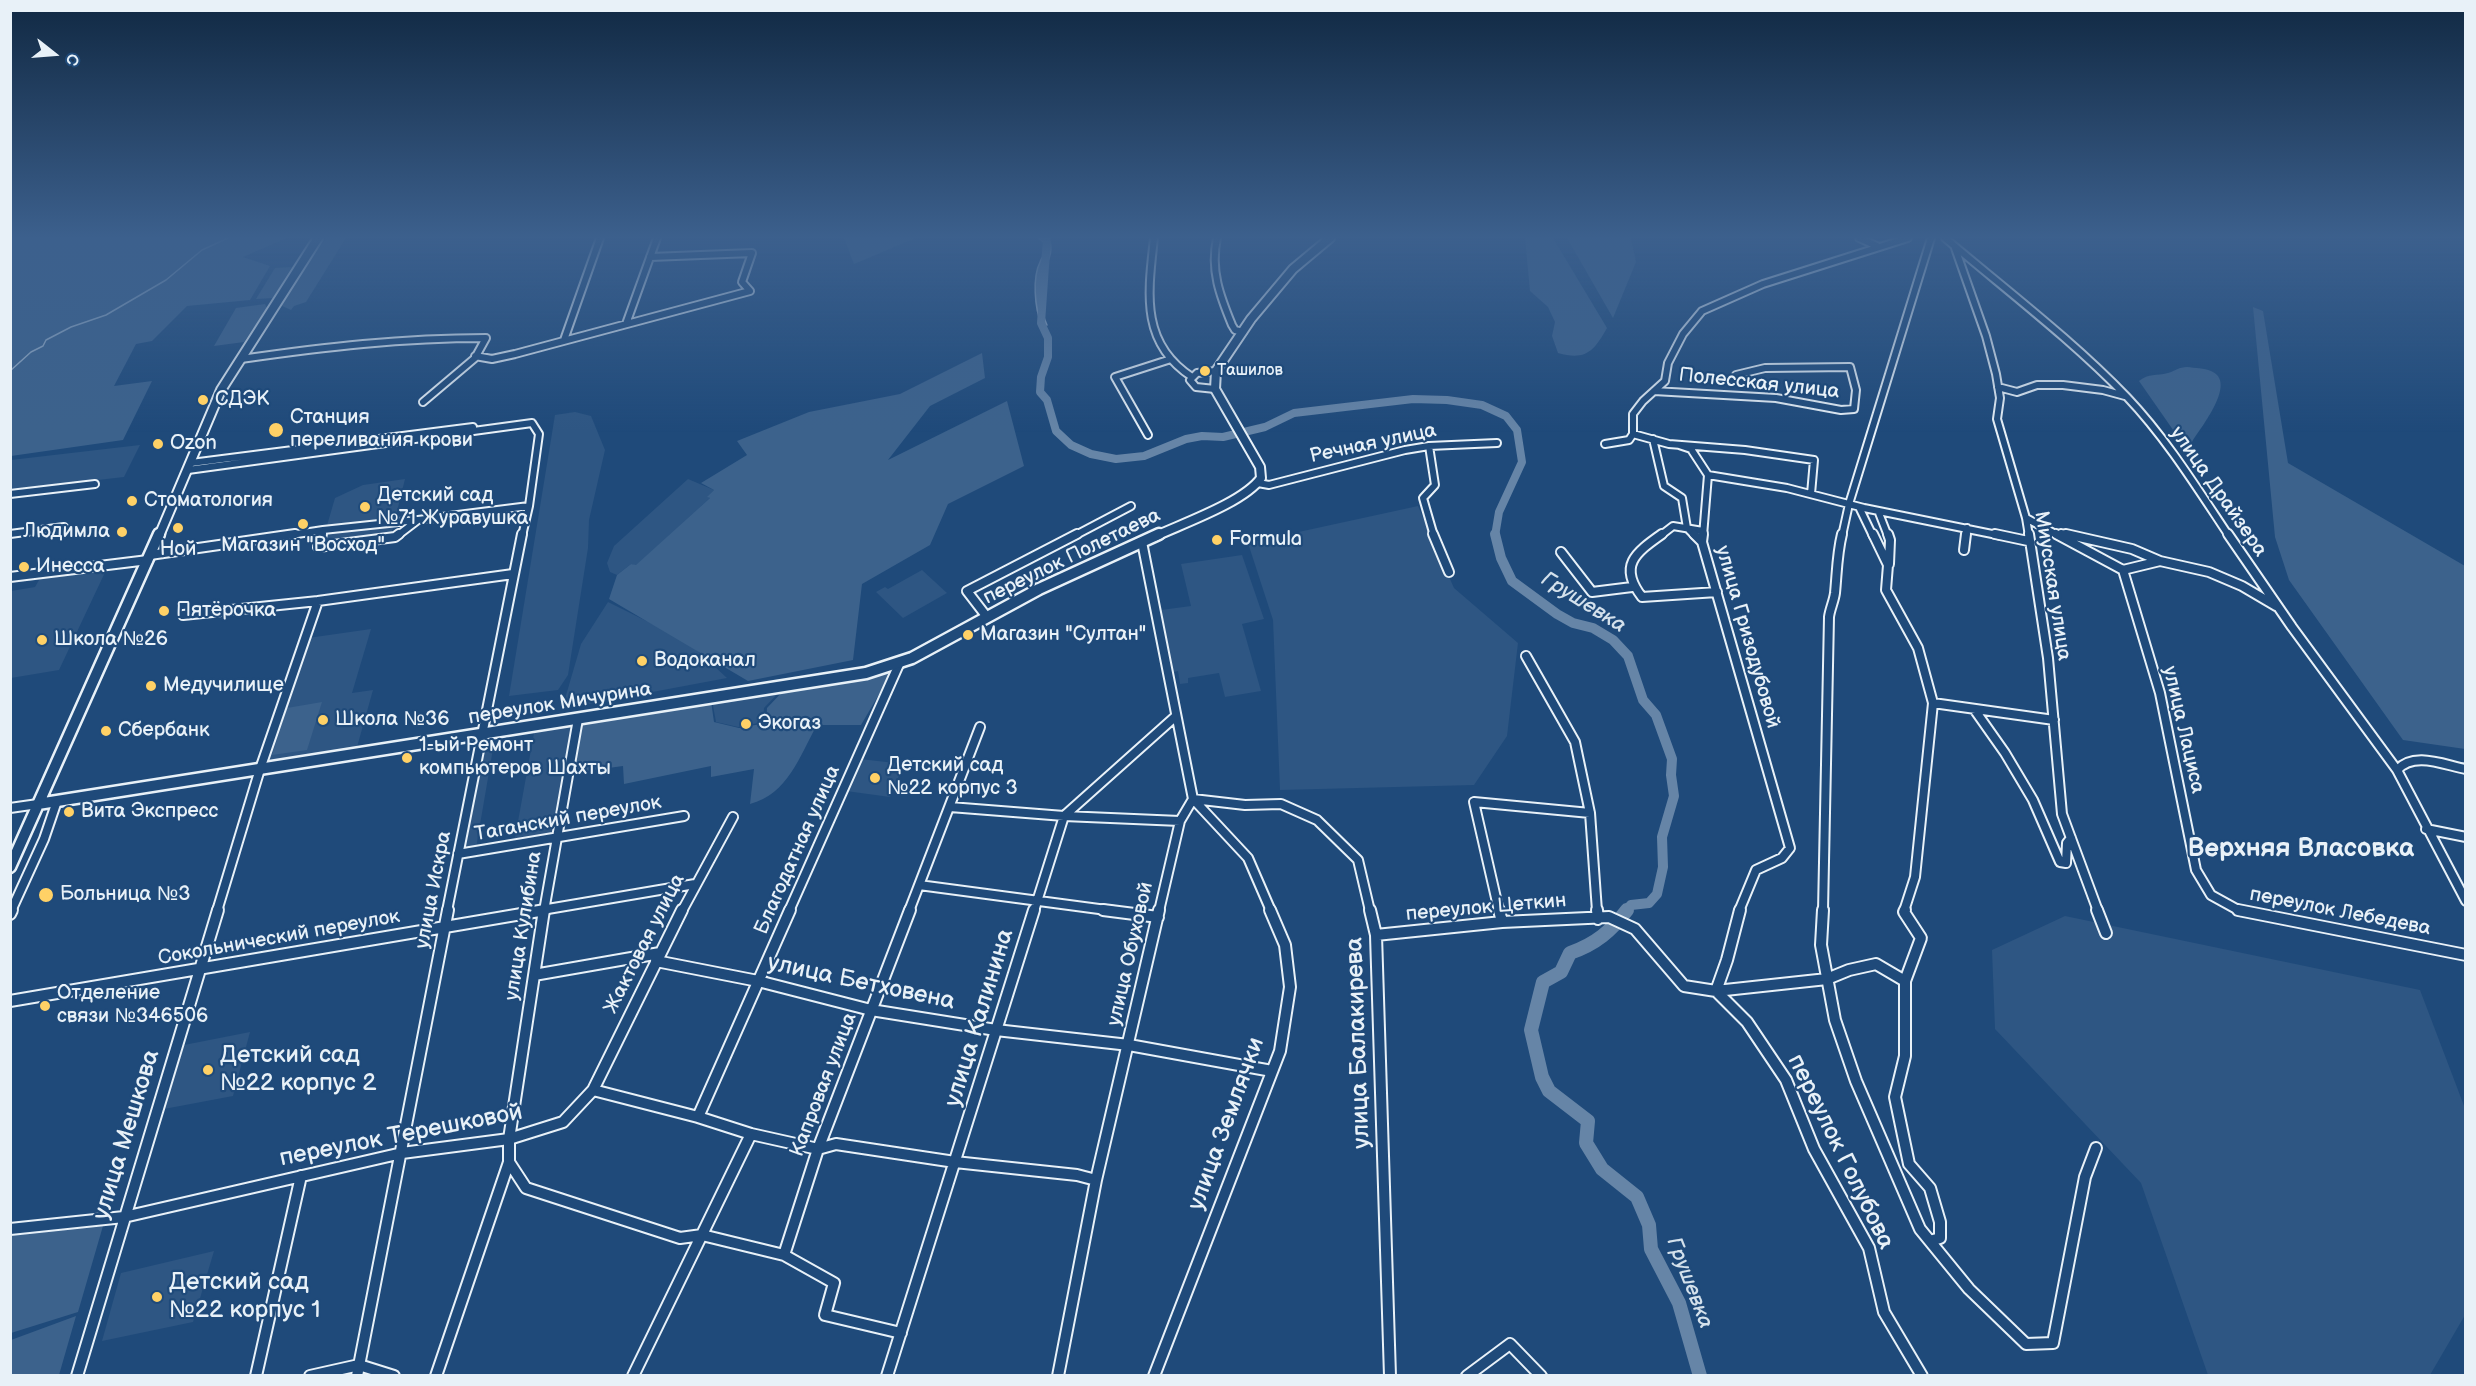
<!DOCTYPE html>
<meta charset="utf-8">
<style>
body{margin:0}
#map{position:relative;width:2476px;height:1386px;overflow:hidden;background:#1f4a7a;font-family:"Balsamiq Sans",sans-serif}
canvas{display:block}
.frame{position:absolute;inset:0;border:12px solid #e8f1f8;pointer-events:none}
.north{position:absolute;left:24px;top:24px;width:60px;height:60px;-webkit-text-stroke:4px #1f4a7a;paint-order:stroke;rotate:107deg;font-size:16px;font-weight:700;line-height:24px;text-align:center;color:#e8f1f8}
.north::after{content:'';display:block;margin:auto;width:21px;height:27px;background:#e8f1f8;clip-path:polygon(50% 0,100% 100%,50% 72%,0 100%)}
</style>
<div id="map">
<canvas width="2476" height="1386"></canvas>
<div class="frame"></div>
<div class="north">С</div>
</div>
<script>
const context = document.querySelector('canvas').getContext('2d');
context.lineJoin = 'round';
function fillPath(path, color) {
  context.fillStyle = color;
  context.fill(path, 'evenodd');
}
function trace(path, color, width, dash) {
  context.strokeStyle = color;
  context.lineWidth = width;
  context.lineCap = dash ? 'butt' : 'round';
  context.setLineDash(dash || []);
  context.stroke(path);
}
function label(font, color, halo, rows, align = 'center') {
  context.font = font + ' "Balsamiq Sans",sans-serif';
  context.lineWidth = 4.5;
  context.setLineDash([]);
  context.textBaseline = 'middle';
  context.strokeStyle = halo;
  context.fillStyle = color;
  for (const [text, x, y, turn = 0] of rows) {
    context.save();
    context.translate(x, y);
    context.rotate((+turn || 0) * Math.PI / 180);
    context.textAlign = isNaN(turn) ? turn : align;
    if (halo) context.strokeText(text, 0, 0);
    context.fillText(text, 0, 0);
    context.restore();
  }
}
fillPath(new Path2D(`
 M575,412L591,416L605,450L589,520L588,548L568,675L558,690L509,696L555,415Z
 M140,445L124,477L11,490V460Z
 M405,479L391,536L321,546L335,498L363,485Z
 M688,479L714,490L708,497L710,498L636,566L631,564L617,575L610,572L607,563L614,546Z
 M1418,506L1454,588L1518,643L1507,736L1474,785L1280,790L1273,620L1248,543Z
 M1242,555L1264,619L1242,624L1261,691L1225,697L1219,673L1188,678V683L1180,684L1178,671L1174,672L1161,610L1191,606L1181,564Z
 M108,566L59,670L11,678V591L35,587L42,575Z
 M922,570L947,593L903,618L876,592L885,587L888,589Z
 M608,602L687,641L727,678L562,709L581,644Z
 M371,629L352,693L373,690L357,747L267,761L308,638Z
 M783,688L764,708L763,722L738,727L716,722L712,700Z
 M573,726L553,832L515,838L534,733Z
 M494,743L476,848L465,850L485,744Z
 M860,759L904,764L890,797L846,791Z
 M2065,916L2420,990L2466,1111L2465,1315L2430,1375H2208L2141,1183L1995,1029L1992,950Z
 M250,1032L233,1096L164,1109L184,1045Z
 M214,1251L193,1322L102,1341L121,1273Z`), '#2e5683');
fillPath(new Path2D(`
 M11,238H287L243,257L270,266L250,300L187,306L152,341L136,344L114,386L152,381L123,440L11,456Z
 M326,238H346L306,302L294,306L291,310L280,305Z
 M844,238H916L854,264Z
 M1525,238H1553L1607,328C1594,351 1586,361 1558,353L1552,336L1555,322L1548,307L1530,291Z
 M1567,238H1631L1636,262L1613,318Z
 M292,267L273,298L256,299L275,268Z
 M265,304L267,308L244,342L214,346L236,308Z
 M2253,307L2263,311L2288,463L2465,566V749L2403,740L2289,580L2275,537Z
 M982,353L985,378L930,406L888,460L1007,401L1024,466L948,504L930,545L862,584L853,660L748,681L609,599L617,575L631,564L636,565L710,498L707,497L714,490L701,483L747,455L737,441L809,412L900,394Z
 M2187,367C2195,368 2204,368 2211,371C2238,382 2201,427 2192,442L2178,437L2139,381C2149,373 2156,376 2168,373C2175,371 2179,367 2187,367Z
 M895,667L861,725H817C799,757 788,794 750,804L754,769L711,777V766L624,784L623,766L572,773L580,721L711,701L714,722L739,728L766,723L767,708L786,688Z
 M322,702L307,750L272,755L287,708Z
 M105,1219L78,1312L11,1333V1235Z
 M76,1316L59,1375H11V1340Z`), '#3c628c');
const water = new Path2D(`
 M1038,238H1048C1056,250 1046,263 1043,276C1040,291 1040,311 1047,325L1041,323C1035,308 1032,278 1040,262C1043,255 1046,252 1047,245Z`);
fillPath(water, '#6685a7');
trace(water, '#9ab0c7', 1.5);
trace(new Path2D(`
 M10,371L31,352L43,346L46,340L71,327L106,315L166,280L202,250L228,238`), '#9ab0c7', 1.5);
trace(new Path2D(`
 M1047,238L1041,323L1048,338V357L1041,377L1040,392L1047,400L1056,431L1071,445L1091,454L1116,459L1144,456L1186,439L1202,436L1223,437L1265,427L1294,413L1413,399L1447,400L1482,405L1506,416L1517,430L1522,462L1499,512L1495,536`), '#6685a7', 8);
trace(new Path2D(`
 M1495,534L1501,558L1512,581L1557,614L1573,623L1593,628L1613,640L1628,656L1643,700L1656,715L1672,759L1671,775L1674,796L1662,837L1663,867L1657,894L1649,903L1631,905L1626,911`), '#6685a7', 10);
trace(new Path2D(`
 M1627,910C1611,931 1596,944 1570,953L1561,972L1543,982L1531,1030L1542,1077L1549,1091L1588,1121L1586,1143L1602,1169L1637,1197L1649,1225L1651,1249L1679,1303L1700,1376`), '#6685a7', 14);
const minorFar2 = new Path2D(`
 M1154,238C1148,293 1140,343 1192,377
 M1217,238C1210,270 1220,296 1232,325L1235,330L1243,332
 M1859,238L1877,246
 M1945,238C2006,290 2071,339 2127,397C2166,438 2197,488 2229,536
 M1955,248L1986,336L1996,374L2000,398L1997,419L2026,518L2029,536
 M626,324L657,238
 M564,340L600,238
 M475,356L492,359L515,354L750,291L742,282L752,253L650,257
 M241,359C325,347 401,338 486,338L475,358L423,402
 M1998,387L2017,392L2037,385H2063L2103,390L2125,396
 M1215,389L1196,387L1190,380L1197,373L1216,371
 M1654,391L1776,398L1841,410L1854,409L1856,390L1850,367L1765,368L1736,375
 M1633,434V414L1643,401L1665,381L1668,363L1683,334L1702,311L1763,284L1908,238
 M1633,434L1669,444L1745,450L1814,460L1811,494
 M1148,435L1115,377L1171,359
 M1653,439L1664,486L1682,498L1687,528L1695,536
 M1605,444L1629,440L1633,434
 M1679,445L1691,449L1708,475L1703,536
 M1429,446L1435,485L1423,498L1434,536
 M191,463L473,427
 M188,470L532,423L539,434L529,506L522,536
 M1708,475L1787,488L1864,508L2002,536
 M1258,483L1269,485L1405,450L1429,446L1497,443
 M10,494L95,484
 M1859,507L1873,536
 M1879,513L1888,536
 M2026,518L2059,536
 M323,530L417,520
 M2061,533L2072,536
 M10,534L64,527
 M284,536L323,530L321,536
 M397,536L418,520L529,506
 M1074,536L1131,506
 M1660,536L1673,526L1703,531
 M1842,536L1849,504L1931,238
 M1966,536L1967,528`);
const minorFar1 = new Path2D(`
 M322,534L318,547L395,537L399,534
 M1433,534L1449,572
 M1662,534C1635,553 1618,566 1642,597L1717,592
 M1694,534L1702,542
 M1703,534L1702,542L1790,848L1782,858L1756,870L1739,911
 M1873,534L1888,565L1886,590L1918,648L1933,703L1915,877L1904,911
 M1888,534L1890,540L1889,564
 M1995,534L2028,541
 M2029,534L2048,658L2062,814L2098,911
 M2056,534L2123,570L2160,561L2209,572L2242,586L2276,606
 M2066,534L2132,549L2160,561
 M2228,534L2292,627L2397,770L2466,901
 M1142,542L1193,799L1180,821L1159,911
 M1964,550L1966,534
 M1561,552L1592,592L1632,587
 M150,555L295,534
 M2123,570L2160,693L2196,870L2211,895L2240,911
 M10,577L148,560
 M183,615L318,601
 M987,617L967,591L1077,534
 M1526,656L1575,742L1590,813L1597,911
 M1933,703L2054,720
 M1974,709L2005,753L2033,800L2060,862L2066,863L2067,843L2071,838
 M2397,770C2414,751 2444,765 2466,769
 M1193,799L1245,805L1281,804L1317,820L1358,860L1370,911
 M1193,799L1248,858L1271,911
 M950,807L1064,816L1180,821
 M10,808L38,804
 M2426,829L2466,837
 M458,854L684,816
 M919,885L1114,911
 M11,911L44,839L57,801
 M217,911L260,769L318,601L513,574
 M447,911L522,534
 M536,911L695,884
 M544,911L578,719
 M682,911L733,817
 M789,911L900,662
 M909,911L980,727
 M1034,911L1064,816L1176,716
 M1499,911L1474,802L1590,813
 M1823,911L1829,617C1830,609 1834,601 1835,593C1837,573 1837,554 1842,534`);
const minor = new Path2D(`
 M544,910L509,1139V1162L526,1188L680,1238L702,1235L784,1255L834,1283L825,1315L901,1333
 M1103,910L1158,917
 M1370,910L1376,935L1390,1376
 M1499,910L1502,922
 M1597,910L1598,919
 M1823,910L1821,945L1835,1020L1856,1081L1920,1229L1969,1289L2026,1344L2053,1343L2085,1177L2096,1148
 M1905,910L1904,912L1921,938L1905,981V1056L1895,1097L1909,1164L1930,1188L1940,1222V1238L1930,1241
 M2097,910L2106,933
 M2238,910L2466,955
 M10,914L12,910
 M1376,935L1502,922L1609,917L1635,929L1684,986L1716,991L1727,960L1740,910
 M656,961L758,981L871,1010L996,1030L1129,1045L1272,1071
 M534,975L660,953
 M1716,991L1747,1022L1786,1080L1814,1149L1869,1248L1884,1312L1922,1376
 M1716,991L1827,979L1849,970L1876,964L1905,981
 M10,1001L545,910
 M593,1090L682,910
 M698,1117L790,910
 M10,1229L124,1217L402,1153L509,1139L563,1122L593,1090L698,1117L751,1134L818,1149L836,1144L955,1162L1077,1175L1096,1180
 M784,1255L818,1149L910,910
 M77,1376L218,910
 M256,1376L301,1176
 M310,1376L359,1365L394,1376
 M357,1376L448,910
 M436,1376L509,1162
 M633,1376L751,1134
 M887,1376L1034,910
 M1058,1376L1096,1180L1159,910
 M1154,1376L1280,1051L1290,987L1285,945L1270,910
 M1467,1376L1510,1344L1541,1376`);
const majorFar1 = new Path2D(`
 M159,536L221,390L318,238
 M1156,536C1184,523 1244,502 1261,478L1260,467L1215,389L1216,371L1251,319L1293,269L1330,238`);
const major = new Path2D(`
 M38,804L866,673L912,658L1039,589L1159,534
 M10,867L159,534`);
trace(minorFar2, '#e8f1f8', 10);
trace(minorFar1, '#e8f1f8', 12);
trace(minor, '#e8f1f8', 14);
trace(majorFar1, '#e8f1f8', 12);
trace(major, '#e8f1f8', 15);
trace(minorFar2, '#1f4a7a', 6);
trace(minorFar1, '#1f4a7a', 8);
trace(minor, '#1f4a7a', 10);
trace(majorFar1, '#1f4a7a', 8);
trace(major, '#1f4a7a', 10);
const sky = context.createLinearGradient(0, 0, 0, 432);
sky.addColorStop(0, '#112943');
sky.addColorStop(0.55, '#3c608d');
sky.addColorStop(1, '#3c608d00');
context.fillStyle = sky;
context.fillRect(0, 0, 2476, 432);
for (const [x, y, r, color] of [
 [1205,371,6,"#ffd166"],
 [203,400,6,"#ffd166"],
 [276,430,8,"#ffd166"],
 [158,444,6,"#ffd166"],
 [132,501,6,"#ffd166"],
 [365,507,6,"#ffd166"],
 [303,524,6,"#ffd166"],
 [178,528,6,"#ffd166"],
 [122,532,6,"#ffd166"],
 [1217,540,6,"#ffd166"],
 [24,567,6,"#ffd166"],
 [164,611,6,"#ffd166"],
 [968,635,6,"#ffd166"],
 [42,640,6,"#ffd166"],
 [642,661,6,"#ffd166"],
 [151,686,6,"#ffd166"],
 [323,720,6,"#ffd166"],
 [746,724,6,"#ffd166"],
 [106,731,6,"#ffd166"],
 [407,758,6,"#ffd166"],
 [875,778,6,"#ffd166"],
 [69,812,6,"#ffd166"],
 [46,895,8,"#ffd166"],
 [45,1006,6,"#ffd166"],
 [208,1070,6,"#ffd166"],
 [157,1297,6,"#ffd166"]
]) {
  const dot = new Path2D();
  dot.arc(x, y, r, 0, 2 * Math.PI);
  context.fillStyle = color;
  context.fill(dot);
  trace(dot, '#1f4a7a', 2);
}
label('16px', '#e8f1f8', '#1f4a7a', [
 ["Ташилов",1217,371]
], 'left');
label('20px', '#e8f1f8', '#1f4a7a', [
 ["Полесская улица",1759,384,6],
 ["Речная улица",1373,444,-12],
 ["улица Драйзера",2218,492,55],
 ["переулок Полетаева",1072,557,-26],
 ["Миусская улица",2052,586,81],
 ["улица Гризодубовой",1747,637,74],
 ["переулок Мичурина",560,704,-9],
 ["улица Лациса",2183,730,77],
 ["Таганский переулок",568,819,-10],
 ["Благодатная улица",798,850,-66],
 ["улица Искра",434,890,-79],
 ["переулок Цеткин",1486,908,-5],
 ["переулок Лебедева",2340,912,11],
 ["улица Кулибина",524,926,-81],
 ["Сокольнический переулок",279,938,-10],
 ["Жактовая улица",645,944,-63],
 ["улица Обуховой",1131,954,-77],
 ["Капровая улица",824,1085,-69]
]);
label('20px', '#e8f1f8', '#1f4a7a', [
 ["СДЭК",215,400],
 ["Станция",290,418],
 ["переливания крови",290,441],
 ["Ozon",170,444],
 ["Детский сад",377,496],
 ["№71 Журавушка",377,519],
 ["Стоматология",144,501],
 ["Людимла",110,532,"right"],
 ["Formula",1229,540],
 ["Магазин \"Восход\"",303,546,"center"],
 ["Ной",178,550,"center"],
 ["Инесса",36,567],
 ["Пятёрочка",176,611],
 ["Магазин \"Султан\"",980,635],
 ["Школа №26",54,640],
 ["Водоканал",654,661],
 ["Медучилище",163,686],
 ["Школа №36",335,720],
 ["Экогаз",758,724],
 ["Сбербанк",118,731],
 ["1-ый Ремонт",419,746],
 ["компьютеров Шахты",419,769],
 ["Детский сад",887,766],
 ["№22 корпус 3",887,789],
 ["Вита Экспресс",81,812],
 ["Больница №3",60,895],
 ["Отделение",57,994],
 ["связи №346506",57,1017]
], 'left');
label('italic 21px', '#d4e1ec', '#1f4a7a', [
 ["Грушевка",1583,603,32],
 ["Грушевка",1689,1283,69]
]);
label('24px', '#e8f1f8', '#1f4a7a', [
 ["улица Бетховена",861,983,12],
 ["улица Калинина",980,1018,-73],
 ["улица Балакирева",1359,1043,-92],
 ["улица Землячки",1227,1124,-70],
 ["улица Мешкова",127,1135,-73],
 ["переулок Терешковой",401,1136,-11],
 ["переулок Голубова",1840,1152,64]
]);
label('24px', '#e8f1f8', '#1f4a7a', [
 ["Детский сад",220,1056],
 ["№22 корпус 2",220,1084],
 ["Детский сад",169,1283],
 ["№22 корпус 1",169,1311]
], 'left');
label('bold 26px', '#e8f1f8', '#1f4a7a', [
 ["Верхняя Власовка",2301,849]
]);
</script>
